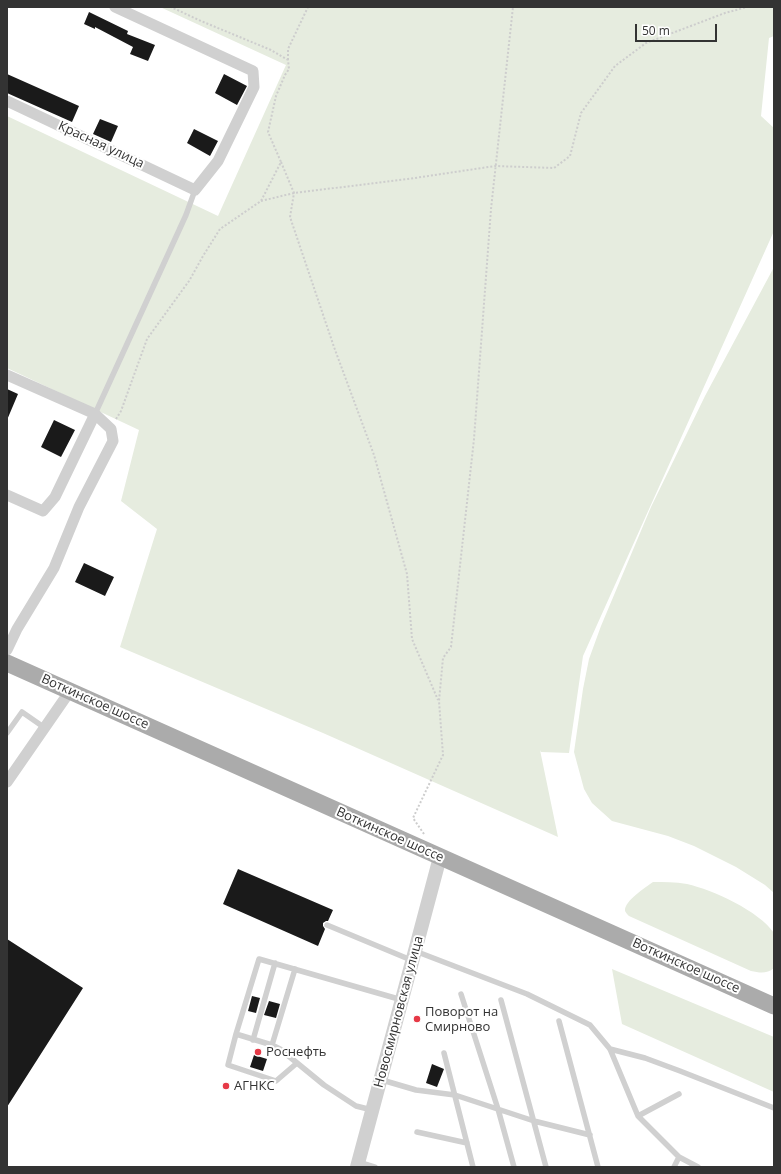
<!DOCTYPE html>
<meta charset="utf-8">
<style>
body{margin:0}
#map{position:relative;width:781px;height:1174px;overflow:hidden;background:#fff;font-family:"Open Sans",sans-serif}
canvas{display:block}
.frame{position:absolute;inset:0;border:8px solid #333;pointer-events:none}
.scale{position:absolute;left:635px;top:24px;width:82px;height:18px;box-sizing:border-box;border:2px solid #333;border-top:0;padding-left:5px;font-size:12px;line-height:14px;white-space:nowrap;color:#333;-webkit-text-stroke:3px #fff;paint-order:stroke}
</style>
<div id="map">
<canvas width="781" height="1174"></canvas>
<div class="frame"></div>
<div class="scale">50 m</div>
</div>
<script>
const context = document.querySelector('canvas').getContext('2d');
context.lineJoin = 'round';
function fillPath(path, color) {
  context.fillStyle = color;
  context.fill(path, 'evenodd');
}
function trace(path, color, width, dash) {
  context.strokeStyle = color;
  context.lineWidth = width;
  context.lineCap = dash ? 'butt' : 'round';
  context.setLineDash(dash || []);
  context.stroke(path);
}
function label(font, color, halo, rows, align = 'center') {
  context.font = font + ' "Open Sans",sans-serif';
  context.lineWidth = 4;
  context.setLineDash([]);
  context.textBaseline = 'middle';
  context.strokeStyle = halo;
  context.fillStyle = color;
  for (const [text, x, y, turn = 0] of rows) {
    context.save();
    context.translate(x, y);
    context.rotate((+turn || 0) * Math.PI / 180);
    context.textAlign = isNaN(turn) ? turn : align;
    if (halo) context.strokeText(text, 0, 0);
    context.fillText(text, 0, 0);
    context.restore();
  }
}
fillPath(new Path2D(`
 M160,7H774V36L769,38L761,116L774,128V231L583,656L569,753L541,752L540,750L558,837L323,733L120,647L157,529L121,501L139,430L7,368V116L218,216L286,65Z
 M774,267V893L765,885L736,867L694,846L668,836L612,821L592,803L584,789L574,752L583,689L589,659L601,626L651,507L705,396Z
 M653,882C664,882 675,882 687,884C713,890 759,911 774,933V968C767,974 760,973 751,971L629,916C627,914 626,913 625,911C624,901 646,887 653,882Z
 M612,969L774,1037V1092L622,1024Z`), '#e6ecdf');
fillPath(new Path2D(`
 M89,12L128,31L127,34L155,45L148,61L130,54L133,47L95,27V29L84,24Z
 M7,74L79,106L72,122L7,93Z
 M224,74L247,86L237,105L215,93Z
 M100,119L118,126L111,142L93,134Z
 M194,129L218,141L210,156L187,143Z
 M7,389L18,394L7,420Z
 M54,420L75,430L61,457L41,447Z
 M84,563L114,577L105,596L75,582Z
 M238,869L333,910L328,921H326L323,923V926L325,929L318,946L223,904Z
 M7,939L83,988L7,1107Z
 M252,996L260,998L256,1013L248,1011Z
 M269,1001L280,1004L276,1018L264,1015Z
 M254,1055L267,1059L263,1071L250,1067Z
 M432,1064L444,1069L437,1087L426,1083Z`), '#1a1a1a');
trace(new Path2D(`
 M288,60V49L308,7
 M281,162L294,193L290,217L334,347L374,455L407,574L412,639L438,700
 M261,201L294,193L408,179L495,166L554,168L570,156L581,113L615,66L646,43L725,13L747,7
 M116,419L121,411L147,339L189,281L203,256L220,229L261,201L281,162L268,132L276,96L285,75L289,69L288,60L271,50L201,21L171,7
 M424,834L413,818L443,755L439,701L443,658L451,647L474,439L491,209L513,7`), '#cdcdcd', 2, [2, 2]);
trace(new Path2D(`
 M95,414L186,215L195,190
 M7,733L22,712L45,728
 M327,925L411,960
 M415,951L527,994L590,1025L610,1049L638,1116L679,1157L698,1167
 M461,994L498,1109L514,1167
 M501,1000L546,1167
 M559,1021L598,1167
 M236,1034L228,1065L276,1081L297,1063
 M253,1040L275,963
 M272,1045L295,969
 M610,1049L645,1058L680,1071L774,1108
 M444,1053L473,1167
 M382,1080L416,1090L455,1095L534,1121L590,1135
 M372,1110L356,1106L324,1085L280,1049L272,1045L236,1034L259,959L402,1000
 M638,1116L679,1094
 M417,1132L467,1143
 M359,1162L375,1167
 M674,1167L679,1157`), '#d0d0d0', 5.5);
trace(new Path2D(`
 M7,101L195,190L218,161L254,87L253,71L115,7
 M7,375L95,414L111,429L113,441L79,507L54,568L17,629L7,650
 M7,495L43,511L55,497L95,414
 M7,782L70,691`), '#d0d0d0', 11);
trace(new Path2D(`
 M357,1167L423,921L440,857`), '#d0d0d0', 14);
trace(new Path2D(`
 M7,663L774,1006`), '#ababab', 17);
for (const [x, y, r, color] of [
 [417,1019,4,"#e63946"],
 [258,1052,4,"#e63946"],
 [226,1086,4,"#e63946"]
]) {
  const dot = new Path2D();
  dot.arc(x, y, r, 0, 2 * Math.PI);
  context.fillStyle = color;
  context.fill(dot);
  trace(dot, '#fff', 1.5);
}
label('13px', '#333', '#fff', [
 ["Красная улица",101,145,25],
 ["Воткинское шоссе",95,702,24],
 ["Воткинское шоссе",390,835,24],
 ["Воткинское шоссе",686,966,24],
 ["Новосмирновская улица",399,1012,-75]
]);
label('13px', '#333', '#fff', [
 ["Поворот на",425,1012],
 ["Смирново",425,1027],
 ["Роснефть",266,1052],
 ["АГНКС",234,1086]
], 'left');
</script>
